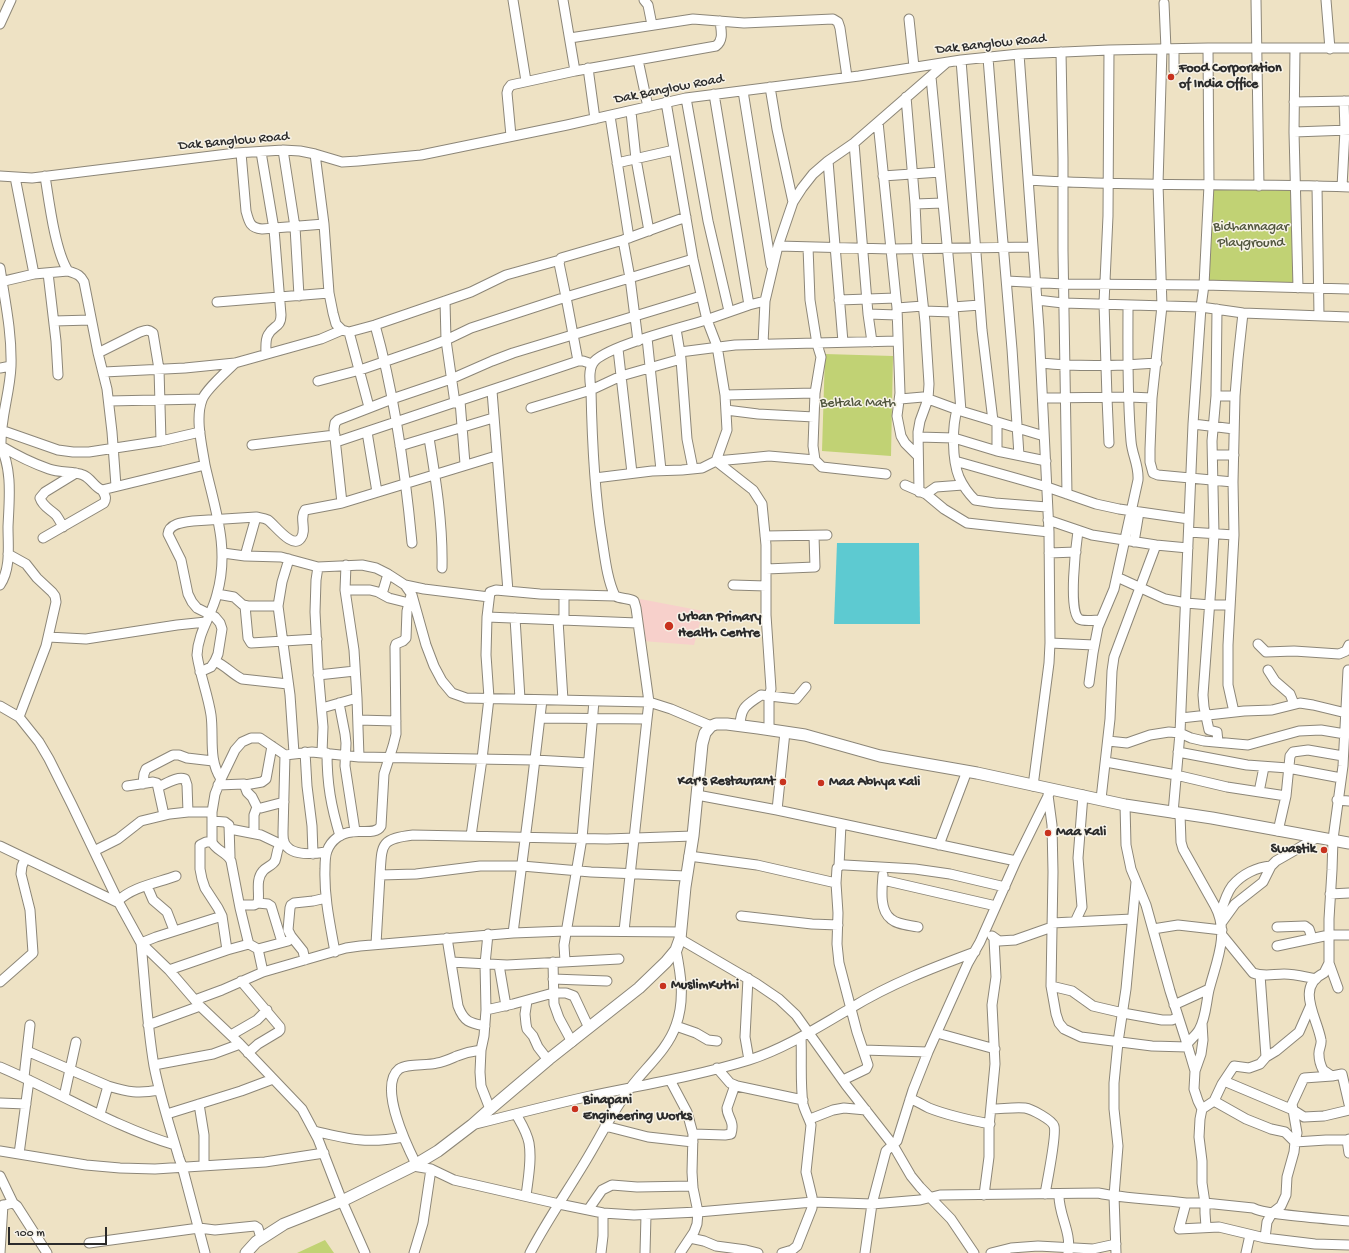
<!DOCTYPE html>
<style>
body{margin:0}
#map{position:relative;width:1349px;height:1253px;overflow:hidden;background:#eee2c4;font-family:"Gochi Hand",sans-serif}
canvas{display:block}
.scale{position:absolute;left:8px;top:1227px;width:99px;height:18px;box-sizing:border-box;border:2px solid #2b2b2b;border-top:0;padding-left:5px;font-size:12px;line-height:14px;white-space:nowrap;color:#2b2b2b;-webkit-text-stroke:3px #f7f3e8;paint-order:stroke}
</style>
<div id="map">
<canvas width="1349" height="1253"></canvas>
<div class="scale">100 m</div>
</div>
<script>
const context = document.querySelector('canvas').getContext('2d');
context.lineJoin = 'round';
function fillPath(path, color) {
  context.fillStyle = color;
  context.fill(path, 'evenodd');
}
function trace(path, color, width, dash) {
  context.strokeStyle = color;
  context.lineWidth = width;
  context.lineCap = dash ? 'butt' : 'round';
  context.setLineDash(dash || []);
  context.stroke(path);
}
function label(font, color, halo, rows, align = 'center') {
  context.font = font + ' "Gochi Hand",sans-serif';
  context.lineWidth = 3;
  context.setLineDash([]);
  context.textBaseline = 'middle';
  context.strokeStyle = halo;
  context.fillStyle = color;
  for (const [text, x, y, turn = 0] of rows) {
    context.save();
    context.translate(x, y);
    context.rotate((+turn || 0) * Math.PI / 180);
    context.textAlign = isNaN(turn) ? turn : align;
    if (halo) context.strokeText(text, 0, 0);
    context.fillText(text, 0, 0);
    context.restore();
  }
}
fillPath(new Path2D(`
 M635,598L703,611L694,645L642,641Z`), '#f7d0cb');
fillPath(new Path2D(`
 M1209,185L1295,186L1298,288L1204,285Z
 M825,354L893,356L891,456L822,451Z
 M325,1240L334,1253H297Z`), '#c1d274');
fillPath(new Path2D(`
 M837,543H919L920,624H834Z`), '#5dcad1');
const minor = new Path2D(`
 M513,0L526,81
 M563,0L575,71
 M644,0L648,5L652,25
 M1256,0L1259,186
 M1326,0L1330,49
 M1164,3L1166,49
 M909,19L914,67
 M0,24L11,0
 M570,38L693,19L744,23L833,19L838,22L840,28L847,77
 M1295,48L1294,132L1298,288
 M1162,49L1158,184L1162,306L1152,398L1150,449V462L1153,473L1158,475L1233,482
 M1109,50L1108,216L1104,303L1107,398L1109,443
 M1061,52L1063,159V251L1067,494
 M1019,54L1039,329L1049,532L1050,643L1049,663L1033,786
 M988,58L999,196L1012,349L1019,455
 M638,60L648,107
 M961,60L982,330L993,421
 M588,68L595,119
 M1174,70V49
 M931,77L953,307L961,411
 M770,87L777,129L793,202
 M743,91L771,265
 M714,94L749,305
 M906,97L915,204L917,248L925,322L929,384L928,399L920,421L918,432L919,492
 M686,98L708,221L729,311
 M666,102L693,259L707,320L717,346L725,395L727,430L716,461L753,490L762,504L766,545V615L771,689L769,696V730
 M1294,102L1349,101
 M631,112L636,159L649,231
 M610,116L629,238
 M878,122L897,308L900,393L897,416L901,436L905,443L918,456
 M1294,132L1349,130
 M511,136L507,93L508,89L511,85L575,71L716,46C724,40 721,30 720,21
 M854,143L868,314L872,342
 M283,150L295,227L299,296
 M261,152L274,229L281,315C281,328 273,325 268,335C265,340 266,348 266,354
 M241,153L246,211C249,222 250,228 262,229L324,224
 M315,154L324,224L329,293L333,313L336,324L342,330L349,332L369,407
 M828,161L843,342
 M617,163L674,150
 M0,176L32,178L236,153L283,150L300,151L315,154L342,162L358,161L421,155L567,125L686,98L859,76L961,60L1019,54L1109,50L1208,48H1349
 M45,176C49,201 55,251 68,271C76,274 80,274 84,282L98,353L107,389L112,432L116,486
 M883,176L940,172
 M15,177L34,274
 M1029,180C1135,187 1242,183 1349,187
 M1317,186L1319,316
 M1342,187L1345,130L1344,101
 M915,204L943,203
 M686,217L623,240L561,258L559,263L566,297L693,259
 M623,240L630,278L638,341
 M778,246L891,249L1033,247
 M808,247L810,300L817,344L821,357L815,393L813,446L815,460L822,467L886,474
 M0,268C5,301 12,333 11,366C10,393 0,419 1,446C16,455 32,463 49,469C60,473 74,471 83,475C91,478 94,487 102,490L205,465C215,510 230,548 217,594C212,615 198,632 197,655C200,675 208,695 211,715C214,737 208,759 221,779L215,794L212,812H188L170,814L141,821L118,839L94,851
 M48,273L56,341L58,375
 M1007,281L1064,284L1204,285L1349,289
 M0,282L34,274L68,271
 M839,300L896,298
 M1037,300L1063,303L1201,307L1243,313L1349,317
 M445,301L446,340L455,403
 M217,302L329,293
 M953,307L980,305
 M897,308L923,306
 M1217,309L1216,396L1212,441L1214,534L1211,586L1203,695L1204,707L1209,730L1217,732L1218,742
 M924,311L953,312
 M868,314L897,315
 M54,321L91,320
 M375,325C395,396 405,469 412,543
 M676,329L681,359L687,439L693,469
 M349,332L375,325L445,301L471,292L506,275L560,260
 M647,338L661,470
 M763,344L765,301
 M618,349L632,473
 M680,352L735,345L898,341
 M98,353L140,332C146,330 148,329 153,333L159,369L161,441
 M681,359L621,376L591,390C592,440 594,490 602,539C605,558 607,579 615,596C621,599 628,598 634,601L636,608L649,702L671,709L711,726
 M1041,363C1080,367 1118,366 1157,363
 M0,368L11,366
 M104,372L185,368L235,363L321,339L342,330
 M318,381L360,370L430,346L446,340L471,328L566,297L578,361
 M492,391L508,591
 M725,395L815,393
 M1216,396H1235
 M1043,398L1129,397L1152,398
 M900,399L923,397L961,411L1044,436
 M109,401L202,399
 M460,401L465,464
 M531,408L591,390C590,382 588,371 593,363C603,347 684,327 706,320C720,315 735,310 749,305L765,301L778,246L793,202L802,188L813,174L828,161L854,143L946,63
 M726,410L758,414L814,417
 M957,410C952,427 952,460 959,477C963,486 968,493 975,500L995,503L1047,507
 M1193,424L1234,429
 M1,430L58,450L73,452H89L161,441L200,432
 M367,432L377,492
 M918,437L954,438L997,451L1046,461
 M429,438C436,481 443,524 442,568
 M336,442L578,361H583L592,364
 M0,445C13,470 9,501 8,527C8,546 11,569 0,585
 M252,445L335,435
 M400,446L493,418
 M997,451V422
 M1213,455H1234
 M955,461L1047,487L1096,504L1119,509L1189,519
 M205,465C202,446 195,418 202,400C205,390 227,371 235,363
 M595,478L652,471L682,470L702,468L716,461L749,458L769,456L815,460
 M905,485L926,494L944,509L967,523L1049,532
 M926,494L936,487L963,485
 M342,503L334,429L335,423L338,420L392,399L451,379L492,361L513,353L701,296
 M1048,520L1092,535L1156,545L1188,548
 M63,527C61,523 59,519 56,515C50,509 43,507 40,498L45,492L76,473
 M1078,531C1076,545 1068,611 1079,619C1084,622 1095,620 1100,620
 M1189,532L1234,535
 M765,536L827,535
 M43,538L104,503C107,498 105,495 102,490
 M1134,542L1139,512
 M223,553L245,556L281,557L318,567L362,565L376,568L388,574L405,585L412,595L426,645L434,666L442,681L452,693L466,698L649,702L647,719L540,718
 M1049,553L1076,552
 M8,554L26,564L37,578L52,592L55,596L56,602L46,646L19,717
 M245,556L256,517
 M289,559L282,582L278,606L290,695L294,753
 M346,565L345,590L354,650L357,698L359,757
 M318,567L316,580L315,612L318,669L323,727L322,753
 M766,569L815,567L814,536
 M1117,577L1165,599L1186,603L1210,605H1230
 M405,585L424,589L489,597
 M733,585L766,586
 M345,590H370L378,592L389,598L409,603
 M217,594L234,597L243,605L248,606H278
 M382,594L388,574
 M564,595V620
 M245,606L248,638L251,643L317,639
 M487,617L637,623
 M515,618L520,699
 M558,620L563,700
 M48,637L86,639L177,625L206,622
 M1050,643L1094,645
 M1258,644L1266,652L1294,651L1339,654L1346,651L1349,645
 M215,661C226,666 232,674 242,679L288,684
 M1268,670L1275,681L1290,694L1294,704
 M1348,670L1343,766L1333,839L1332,870L1329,919V963L1324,973C1295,987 1317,1017 1321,1040C1322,1045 1318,1050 1319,1055C1319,1060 1321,1066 1323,1070L1332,1076L1342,1074L1349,1104
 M200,672L211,667L215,661L218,654L222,629L220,623L215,617L197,608L192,602L188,594L181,560L168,534C169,523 185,522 193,521L256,517C261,518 264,518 268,520C275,525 293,550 301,538C307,530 299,518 305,510L342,503L496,456
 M318,675L355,671
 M1089,683L1093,653L1098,627L1114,589L1138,480C1139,465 1132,455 1131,441C1127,396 1128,350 1128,305
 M339,703L345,734L346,743L345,766L355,831
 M0,706L19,717L39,742L49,759L72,805L119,903L141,943L169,970L200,1006L240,1044L302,1109L318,1139L342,1201L365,1253
 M322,708L357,698
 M1234,712L1228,685V645L1234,535L1233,482L1235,396L1238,359L1243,313
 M1181,718L1244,711L1272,710L1300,703L1313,705L1346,713
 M358,720L396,721
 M740,725C741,706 747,705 761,695L796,699L806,687
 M1108,741L1127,743L1150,735L1169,732L1180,733L1191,738L1204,741L1248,745L1299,731L1321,730L1345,734
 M305,752L307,786L312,826L313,854
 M1178,752L1247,765L1288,768L1341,778
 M327,753C327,784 331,806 340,836
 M285,755L283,832C283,835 283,839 284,842C290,857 314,854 326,852
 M1106,762L1176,775L1227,787L1286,796
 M221,779L235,750L242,742L251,738H260L285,755L312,752L359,757L535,760L588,763
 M143,784L144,774L146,769L173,755H179L187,758L213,761
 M218,785L244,784L247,792L252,797L257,807L261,808L284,802
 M245,785L262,782L266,779L272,746
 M127,786L153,782L157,783L164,815
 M158,787C166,784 177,776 185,779L187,785L188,812
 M1259,792L1264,767
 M697,795L777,810L785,732
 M1048,795L1052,825L1053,872L1051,986L1056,1014L1059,1023L1064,1029L1081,1037L1152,1046L1187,1047
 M1101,799L1110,719L1112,671L1114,657L1156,545
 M1337,800L1349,801
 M1125,805L1126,845L1131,869L1146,905L1170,991L1187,1044
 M777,810L1016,861
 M212,812V842C216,851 227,852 231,861L240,908L248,941L249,944L258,949L263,972
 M1173,813L1180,733L1193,424L1201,307L1204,285L1209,185L1208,48
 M1180,814L1181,842L1183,849L1215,906C1230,934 1216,962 1209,990C1206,1003 1206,1018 1199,1030C1196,1035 1191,1039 1187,1044L1195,1071L1194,1089L1198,1101L1202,1109
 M212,821L225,822L229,825L230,857
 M230,829L261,835L280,844
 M1278,831L1286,796L1290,756L1293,752L1308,750L1343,756
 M254,833V815L257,807
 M471,836L482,759L489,698L486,655L487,617L490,592L496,590L540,594L615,596
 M212,842H206L200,845V869L202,879L205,888L218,908L222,916L227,950
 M939,845L967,771
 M0,846L119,903
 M689,856L757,865L836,883L837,868L841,865H845L915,869L950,874L1005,887
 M839,866L841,824
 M883,875C882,888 879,910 891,919C898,925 909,925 918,927
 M686,876L591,872L522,866H480L416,874L380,875C382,844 380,839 413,835L607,839L693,836
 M883,880L996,906
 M836,883L838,913L837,944L839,963L857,1032L868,1065L866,1069L843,1080
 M147,886L153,900L167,912L174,930
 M1330,894L1349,893
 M118,901C132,887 157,883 176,876
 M258,903L268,904L271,906L282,942
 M240,905H254L258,903C260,893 255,880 263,871C266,867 272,866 275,861C278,853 276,847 284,841
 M1220,915C1223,905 1226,894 1232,886C1242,874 1257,867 1271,866
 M741,916L812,924L838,925
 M1075,922L1082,907L1078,858L1083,795
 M1222,922L1235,904L1263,882L1271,866L1276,861L1318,837
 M1052,923L1132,919
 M1277,927L1305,926L1309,929L1312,938
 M1153,929L1178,925L1222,930
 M624,931L647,719
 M513,933L530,801L542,700
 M488,934L485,964L486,1010L484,1036L481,1050L480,1072L481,1086L490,1109
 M1222,935L1253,973C1264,977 1273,974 1284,974C1295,974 1305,977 1316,979
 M992,936L999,941L1015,940L1052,927
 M447,938L458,1006C464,1022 470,1023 485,1026
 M680,939L757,984L779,999L796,1015L846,1085L893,1145L911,1176L920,1187L951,1219L974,1253
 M376,944L380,875
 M1277,946L1329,935H1349
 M258,949L288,941
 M335,952C330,924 324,897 325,869C325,864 325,856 327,851C331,840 341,833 352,832C361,830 376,835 381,826L384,774L393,746L396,734L395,647L396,644L403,641L406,638L407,611L411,595
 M305,960L303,951L291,936L288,930L290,908L291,905L294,903L313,901L326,898
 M565,961L564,945L582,838L594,701
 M451,962L507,965L619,959
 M553,962L554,1004L559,1018L572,1042
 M1329,963L1338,988
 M499,965L506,1006
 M169,970L227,950L249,944
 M1260,975L1266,1057
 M748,978L745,1037L749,1060
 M553,979L607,981
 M241,981L280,1027V1030L278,1032L258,1044L248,1053
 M0,982L33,953L30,910L21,874L22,866L25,859
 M1051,986L1072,991L1093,1006L1123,1013L1162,1020H1172L1178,1017
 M195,1000L222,990L263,972L346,948L360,946L513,933L566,931L681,932
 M527,1001L525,1014L526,1024L527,1029L533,1036L538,1047L548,1060
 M1174,1005L1209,989
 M486,1010L513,1004L553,993H566L574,996L589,1028
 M148,1025L200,1006
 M676,1026L696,1033L708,1040L717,1041
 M937,1033L995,1049
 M231,1035L257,1020L267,1010
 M863,1050L928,1052
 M27,1051L108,1086C128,1092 138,1094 159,1090
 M154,1065L213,1054L240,1044
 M0,1067C59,1092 114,1127 175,1145
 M717,1068L730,1083L737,1086L803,1100
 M1195,1071L1201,1054L1203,1040L1202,1023
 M1332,1076L1304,1078L1292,1104L1297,1133L1295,1142L1326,1140H1347
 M24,1077L30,1025
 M670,1080L687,1112L693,1134L692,1172L693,1188L698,1212L697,1224L694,1232L680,1253
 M1224,1081L1293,1110L1304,1117L1324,1116L1349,1110
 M64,1097L76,1042
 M910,1099C918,1101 922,1105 929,1108C949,1116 969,1120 990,1124
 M1214,1101L1222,1084L1234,1066L1249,1068L1260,1064L1266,1057L1276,1051L1299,1032L1310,1007
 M0,1103L26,1104
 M199,1104L204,1135V1165
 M991,1109C1002,1109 1014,1107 1025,1108C1032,1109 1052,1120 1054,1126C1057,1134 1047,1182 1045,1194
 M100,1114L108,1086
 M167,1114L241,1091L273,1079
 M516,1114C521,1123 527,1132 529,1143C532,1160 528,1179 526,1196
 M810,1119L833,1110L844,1108L866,1110
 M472,1125C511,1115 550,1105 590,1096C643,1085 697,1076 749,1060C786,1048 818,1027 851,1008C890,984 932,968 975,952
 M605,1126L648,1137L693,1142
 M314,1131C348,1139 367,1144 403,1137
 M693,1134L725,1135L731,1134C735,1120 727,1118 727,1108L735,1085
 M1349,1139L1347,1140L1349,1153
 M0,1151L86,1165L120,1168L155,1169L265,1162L324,1153
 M19,1154L29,1080
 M416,1164C407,1146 378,1086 399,1069C407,1063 427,1066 437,1063C444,1062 450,1059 457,1056C465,1053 473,1051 481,1050
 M413,1166L431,1169L423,1223L414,1253
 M431,1169L454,1180L559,1204L603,1213L634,1215L698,1212L813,1202L872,1204L920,1200L940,1195L1098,1193C1127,1199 1157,1199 1186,1203L1179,1229L1219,1227L1265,1238L1315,1244L1349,1245
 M0,1176L13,1203
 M1059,1194C1058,1214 1072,1232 1068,1253
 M984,1195L989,1157V1127L995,1064L992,1005L996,977L994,939
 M1186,1203H1205L1253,1208C1264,1215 1331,1219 1349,1221
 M0,1206L13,1203L17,1206L47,1253
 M588,1210L602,1190L612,1185L637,1187L693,1186
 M1206,1227L1205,1213V1203L1202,1183V1161L1199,1137L1200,1119L1202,1109L1214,1101L1246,1119L1271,1129L1285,1132L1295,1142L1294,1152L1287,1177L1286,1195L1281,1206L1272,1213L1267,1222L1265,1238
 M690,1238L704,1241L716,1246L746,1250L758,1253
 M89,1243L199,1228L215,1230L255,1226L258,1228L261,1238
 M0,1253L3,1205
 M205,1253L182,1166L179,1158C170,1127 160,1097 154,1066C147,1025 145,984 141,943L156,937L222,916
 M530,1253C546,1222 567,1192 585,1162C599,1139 610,1116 626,1094C641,1071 667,1052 676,1025C685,1000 681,975 676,950
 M601,1253L603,1236V1213
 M645,1253L646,1215
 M782,1253L792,1250L797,1246L812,1208V1197L806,1172L811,1125C809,1118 805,1112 803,1104C800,1083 802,1059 801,1037
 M865,1253L872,1204L886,1151L897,1141L913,1090L928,1052L968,963L980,942L1016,861L1051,790
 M991,1253L1011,1248L1038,1246L1093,1249L1116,1244
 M1116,1253L1114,1196L1118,1146L1114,1109V1083L1118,1042L1126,989L1136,882
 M1246,1253L1250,1235`);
const major = new Path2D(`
 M246,1253L256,1242L284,1224L342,1201L413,1166L438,1151L472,1125L490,1109L549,1059L639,988L666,962L676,950L680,939L685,887L693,836L702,744L705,733L711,726L716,724H727L758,728L805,735L880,756L977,773L1125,805L1212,818L1349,843`);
trace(minor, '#8c8678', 11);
trace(major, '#8c8678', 13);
trace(minor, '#fff', 9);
trace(major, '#fff', 11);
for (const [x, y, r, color] of [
 [1171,77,4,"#c8321e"],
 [669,626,5,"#c8321e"],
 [783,782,4,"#c8321e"],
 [821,783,4,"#c8321e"],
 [1048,833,4,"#c8321e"],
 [1324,850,4,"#c8321e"],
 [663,986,4,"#c8321e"],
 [575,1109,4,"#c8321e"]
]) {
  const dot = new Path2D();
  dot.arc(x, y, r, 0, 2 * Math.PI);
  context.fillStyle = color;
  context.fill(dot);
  trace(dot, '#f7f3e8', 1.5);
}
label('14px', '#2b2b2b', '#f7f3e8', [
 ["Dak Banglow Road",991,45,-6],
 ["Dak Banglow Road",669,90,-11],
 ["Dak Banglow Road",234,142,-5]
]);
label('bold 14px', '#2b2b2b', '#f7f3e8', [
 ["Food Corporation",1179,69],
 ["of India Office",1179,85],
 ["Urban Primary",678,618],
 ["Health Centre",678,634],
 ["Kar's Restaurant",775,782,"right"],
 ["Maa Abhya Kali",829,783],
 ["Maa Kali",1056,833],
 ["Swastik",1316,850,"right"],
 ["MuslimKuthi",671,986],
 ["Binapani",583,1101],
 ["Engineering Works",583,1117]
], 'left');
label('14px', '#50553d', '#f7f3e8', [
 ["Bidhannagar",1251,228],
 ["Playground",1251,244],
 ["Beltala Math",858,404]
]);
</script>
